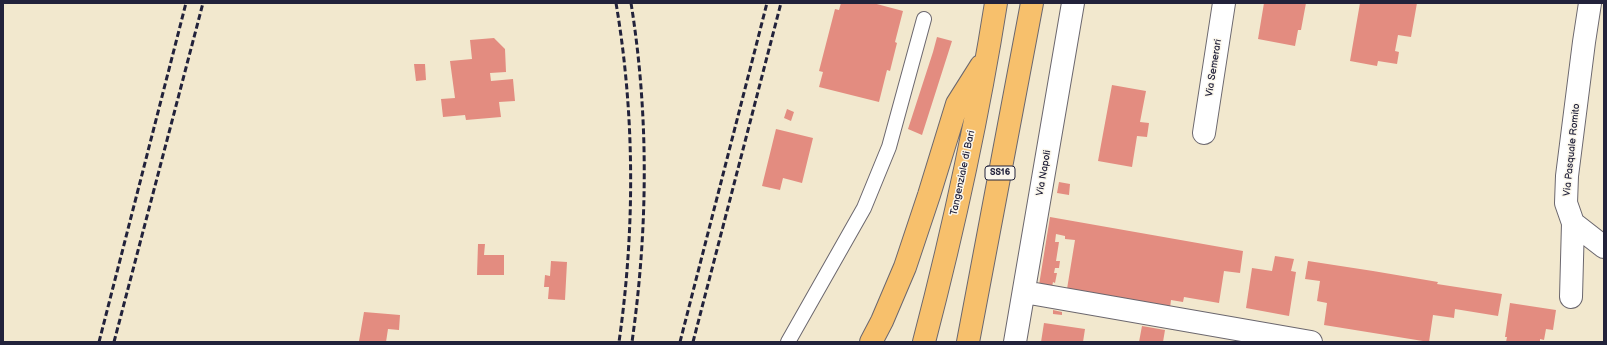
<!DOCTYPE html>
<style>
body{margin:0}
#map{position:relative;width:1607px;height:345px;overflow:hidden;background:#f2e8ce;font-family:"Balsamiq Sans",sans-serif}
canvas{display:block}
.frame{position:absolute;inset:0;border:4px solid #22223b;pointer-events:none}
</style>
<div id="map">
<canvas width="1607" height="345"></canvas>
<div class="frame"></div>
</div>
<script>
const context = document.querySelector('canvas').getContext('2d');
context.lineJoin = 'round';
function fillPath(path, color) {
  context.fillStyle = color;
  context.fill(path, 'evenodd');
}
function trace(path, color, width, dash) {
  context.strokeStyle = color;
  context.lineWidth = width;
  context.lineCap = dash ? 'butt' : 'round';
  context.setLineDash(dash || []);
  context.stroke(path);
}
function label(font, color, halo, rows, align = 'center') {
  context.font = font + ' "Balsamiq Sans",sans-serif';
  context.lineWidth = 3;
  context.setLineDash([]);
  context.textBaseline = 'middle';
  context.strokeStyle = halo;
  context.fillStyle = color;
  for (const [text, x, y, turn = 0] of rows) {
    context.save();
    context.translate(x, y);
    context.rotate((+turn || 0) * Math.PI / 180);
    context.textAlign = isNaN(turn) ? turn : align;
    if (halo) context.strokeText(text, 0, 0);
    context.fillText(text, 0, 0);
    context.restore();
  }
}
fillPath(new Path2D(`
 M841,3H873L903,11L895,42L897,43L890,71L887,70L879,102L819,87L823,72L819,71L835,9L839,10Z
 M1264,3H1306L1301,30H1298L1295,46L1258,39Z
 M1360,3H1417L1411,37L1398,35L1395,51L1399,52L1397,64L1378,61L1377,66L1350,61Z
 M937,37L952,41L922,135L908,129L933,52Z
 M494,38L505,49L506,72L490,73L491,81L513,79L515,101L499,102L501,117L466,120L465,115L443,117L441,99L455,98L450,61L472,59L470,40Z
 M414,64H425L426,80L416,81Z
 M1112,85L1146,91L1140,122L1149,123L1147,137L1137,136L1132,167L1098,161Z
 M787,109L794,112L791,121L784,118Z
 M776,129L813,138L802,183L783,178L780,190L762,186Z
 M1059,182L1070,184L1069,195L1057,193Z
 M1050,217L1243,251L1240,273L1224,271L1219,303L1184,297L1183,302L1171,300L1170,308L1067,289L1075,240L1065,239V236L1056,234L1055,242H1059L1056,261H1060L1059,268H1055L1054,273H1057L1055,283L1053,282L1052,287L1039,285Z
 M478,244H485L484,255H504V275H477Z
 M1275,256L1294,259L1291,271L1296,272L1289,316L1246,308L1252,268L1272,271Z
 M551,261L567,262L565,300L548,299L549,287H544L545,275L550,276Z
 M1308,261L1373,271L1438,282L1437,284L1502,294L1498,316L1455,309L1454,318L1433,315L1429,342L1324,325L1327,303L1317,301L1320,281L1305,279Z
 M1510,303L1556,310L1553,330L1546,329L1544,340L1540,339V342H1506L1507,337H1505Z
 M1053,310L1062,312V315L1053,314Z
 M364,312L400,315L399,330L388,329L386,342L359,341Z
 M1044,323L1085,329L1083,342H1041Z
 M1142,326L1165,330L1163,342H1139Z`), '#e38c80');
const service = new Path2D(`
 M788,342L864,208L889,147L924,19`);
const minor = new Path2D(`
 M1204,133L1224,3
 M1573,223L1604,247
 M1024,292L1311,342
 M1571,297L1573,223L1566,203L1567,176L1584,42L1590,3
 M1015,342L1073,3`);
const trunk = new Path2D(`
 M871,342L882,321L905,267L929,195L957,104L981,66
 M924,342C953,231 978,117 996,3
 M968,342L1032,3`);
trace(service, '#6b676e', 16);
trace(minor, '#6b676e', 24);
trace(trunk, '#6b676e', 24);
trace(service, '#fff', 14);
trace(minor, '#fff', 22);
trace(trunk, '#f7c06c', 22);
trace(new Path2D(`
 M616,3C635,115 635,230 619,342
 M631,3C649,115 648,229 632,342
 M99,342L186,3
 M114,342L203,3
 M680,342L767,3
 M693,342L781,3`), '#22223b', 3, [6, 3]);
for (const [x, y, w] of [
 [1000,173,30]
]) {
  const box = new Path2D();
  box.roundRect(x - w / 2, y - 7, w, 14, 3);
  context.fillStyle = '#fbf7ec';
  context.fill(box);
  trace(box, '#22223b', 1);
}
label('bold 9px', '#22223b', null, [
 ["SS16",1000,173]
]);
label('10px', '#22223b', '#fbf7ec', [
 ["Via Semerari",1214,68,-81],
 ["Via Pasquale Romito",1572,150,-84],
 ["Tangenziale di Bari",963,173,-78],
 ["Via Napoli",1044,173,-80]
]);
</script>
